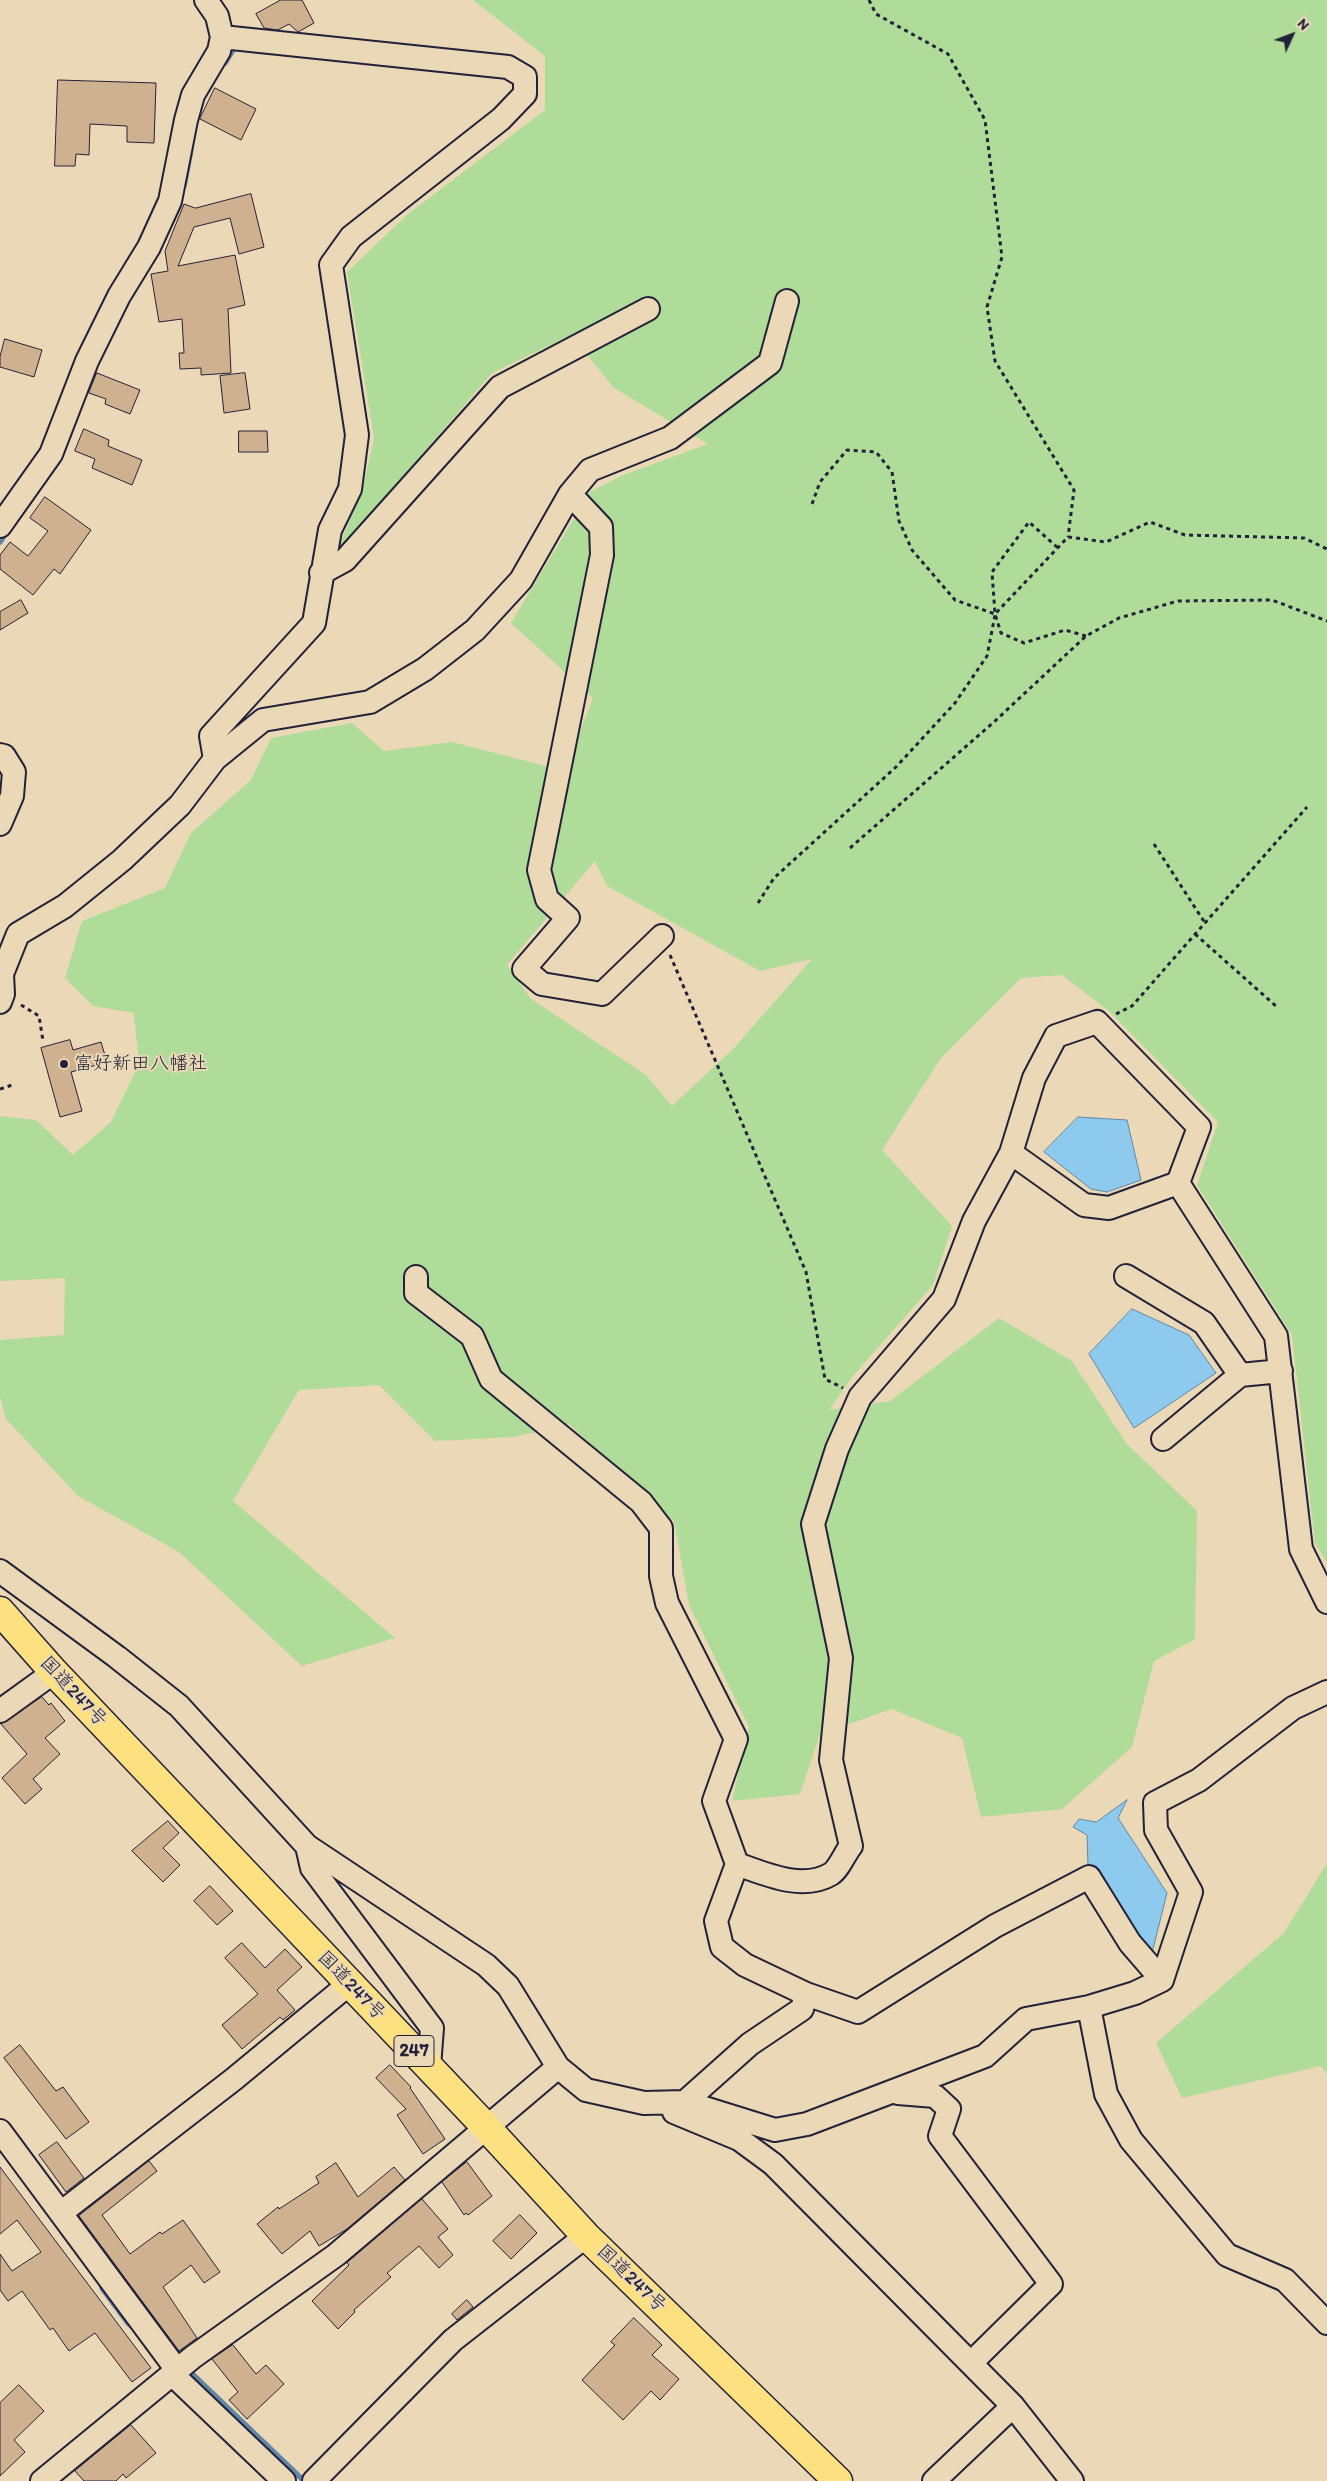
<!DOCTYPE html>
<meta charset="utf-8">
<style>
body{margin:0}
#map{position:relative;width:1327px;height:2481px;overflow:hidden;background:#ebd8b6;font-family:Itim,sans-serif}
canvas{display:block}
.north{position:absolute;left:1267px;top:10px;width:50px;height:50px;-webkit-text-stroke:4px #ebd8b6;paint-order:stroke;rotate:47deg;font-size:14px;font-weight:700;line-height:20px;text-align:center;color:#22223b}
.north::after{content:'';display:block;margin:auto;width:18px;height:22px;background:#22223b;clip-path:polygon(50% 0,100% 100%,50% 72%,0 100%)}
</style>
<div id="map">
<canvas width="1327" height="2481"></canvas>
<div class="north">N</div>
</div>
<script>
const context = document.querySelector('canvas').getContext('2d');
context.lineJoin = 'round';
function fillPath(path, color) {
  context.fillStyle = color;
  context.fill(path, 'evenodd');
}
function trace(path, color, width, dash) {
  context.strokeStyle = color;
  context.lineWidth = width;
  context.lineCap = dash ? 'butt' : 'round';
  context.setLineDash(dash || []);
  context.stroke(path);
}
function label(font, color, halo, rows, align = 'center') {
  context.font = font + ' Itim,"Klee One",sans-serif';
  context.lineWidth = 4;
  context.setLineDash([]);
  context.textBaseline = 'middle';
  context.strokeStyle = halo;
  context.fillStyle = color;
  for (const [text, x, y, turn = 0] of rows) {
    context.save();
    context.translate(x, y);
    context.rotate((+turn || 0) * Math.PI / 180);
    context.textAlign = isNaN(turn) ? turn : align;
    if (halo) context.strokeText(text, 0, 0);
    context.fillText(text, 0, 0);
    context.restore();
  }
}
fillPath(new Path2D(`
 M473,0H1327V1563L1315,1543L1292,1335L1197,1185L1218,1122L1110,1012L1062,975L1021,978L941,1058L882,1150L952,1226L933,1285L853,1376L829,1410L890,1401L999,1318L1072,1361L1126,1443L1197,1511L1195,1639L1154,1661L1132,1747L1062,1809L981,1817L962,1738L892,1709L820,1734L800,1794L732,1801L749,1727L689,1605L674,1521L569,1424L514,1437L435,1441L379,1385L299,1390L233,1501L395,1638L302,1666L179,1552L78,1496L6,1419L0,1397V1340L64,1335L65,1278L0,1281V1116L36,1120L73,1155L111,1122L139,1064L134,1013L93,1006L65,978L82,921L165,888L191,833L251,780L271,738L352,723L384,751L452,742L565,771L593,698L511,623L590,492L623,475L708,444L614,388L571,335L492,373L337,553L364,483L374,438L347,272L408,214L545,110V56ZM595,861L607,886L760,971L812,959L735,1047L672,1106L646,1075L531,999L507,965Z
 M1327,1863V2074L1321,2066L1182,2098L1156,2043L1284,1933Z`), '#b0dc9a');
const water = new Path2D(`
 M1078,1117L1127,1120L1141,1180L1107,1192L1091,1189L1044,1152Z
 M1132,1309L1189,1335L1216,1373L1134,1428L1089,1354Z
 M1127,1800L1118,1818L1167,1893L1151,1957L1099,1869L1088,1866L1087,1835L1073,1827L1079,1819L1096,1822Z`);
fillPath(water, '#8dcaee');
trace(water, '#6287a6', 1);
trace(new Path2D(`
 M225,63L237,43
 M184,186L191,149
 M0,542L7,531
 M102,2288L128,2323L133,2327
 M186,2368L304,2481`), '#6287a6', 5.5);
const building = new Path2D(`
 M281,0H302L314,23L298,32L289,24L278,30L264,28L256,14Z
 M58,80L156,83L154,143L127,142V126L90,124L89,155L76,154L75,166H55Z
 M215,88L256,109L241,140L200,119Z
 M251,194L264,247L239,254L230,218L194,227L178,266L235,255L245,305L228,309L231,373L201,375V368L180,369L179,353H184L182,319L159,322L151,274L168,271L165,251L184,204L195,208Z
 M5,339L42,350L34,377L0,367V357Z
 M97,373L140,390L130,414L105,404L106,399L89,393Z
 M245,373L250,409L224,413L220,376Z
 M84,429L109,440L108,446L142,460L132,485L92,468L95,459L75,451Z
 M239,431H267L268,452H239Z
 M45,497L91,530L60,574L54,569L33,595L0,569V555L10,542L28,556L48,531L30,518Z
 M21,600L28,613L0,630V612Z
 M70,1040L73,1050L101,1042L107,1062L71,1072L82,1111L60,1117L41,1048Z
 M42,1697L49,1705L51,1703L65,1721L45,1738L60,1754L33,1779L42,1789L25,1804L2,1778L27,1754L1,1724Z
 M168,1821L179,1833L163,1848L180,1865L163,1882L132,1851Z
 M210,1886L233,1911L217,1925L194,1901Z
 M242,1943L265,1968L285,1949L302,1967L277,1990L295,2010L283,2020L280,2017L242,2049L222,2025L258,1994L225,1958Z
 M20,2045L56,2091L63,2087L89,2122L66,2139L4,2058Z
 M390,2065L411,2087L410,2088L445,2139L423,2154L397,2115L406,2109L376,2078Z
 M57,2142L84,2178L66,2192L39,2155Z
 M149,2161L157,2171L102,2215L130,2254L160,2232L162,2234L183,2220L220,2272L204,2283L191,2265L163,2287L197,2338L179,2351L79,2216Z
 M467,2162L492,2196L468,2215L466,2213L464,2215L442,2182Z
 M336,2163L358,2197L394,2167L405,2180L347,2229L319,2246L310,2231L282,2254L257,2224L278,2207L279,2209L319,2183L316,2177Z
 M0,2167L151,2368L132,2382L95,2333L69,2351L53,2328L50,2330L22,2291L8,2301L0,2290V2254L12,2271L41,2252L17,2220L0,2234Z
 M422,2199L448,2229L438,2237L453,2255L439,2268L419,2246L387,2273L391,2277L354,2310L355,2312L338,2329L312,2301L349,2265L347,2263Z
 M520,2215L537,2233L511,2259L493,2241Z
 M467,2300L473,2307L457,2320L452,2314Z
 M634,2318L662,2345L652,2355L679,2379L660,2400L651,2391L623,2420L582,2380L615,2345L611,2342Z
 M233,2345L256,2374L266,2365L284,2384L247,2419L229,2400L238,2392L212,2359Z
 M19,2385L44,2411L14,2440L25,2452L0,2476V2403Z
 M131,2425L156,2453L126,2478L123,2474L116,2481H84L75,2471Z`);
fillPath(building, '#d0b18f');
trace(building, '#22223b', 1);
const minor = new Path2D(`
 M570,494L601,527L602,555L539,870L547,899L568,918L524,969L542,984L602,994L662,936
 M0,526L51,454L87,361L119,296L149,247L170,201L186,120L193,95L219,51L222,37L217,16L206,0
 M321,573L345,560L500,387L648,309
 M0,755L4,756L14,772L12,796L0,824
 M215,759L211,736L314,623L330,530L350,489L357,435L331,265L351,237L501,119L525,94V77L508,67L222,37
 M0,1002L3,994L2,974L18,934L65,906L122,860L180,805L215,759L263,720L370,702L425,669L475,630L521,580L570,494L590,470L670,438L770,363L787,301
 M1011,1153L1084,1205L1109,1208L1178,1183
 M1126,1276L1204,1323L1240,1375
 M416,1277V1293L472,1336L491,1379L641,1502L661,1528V1576L667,1603L736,1739L714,1801L737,1864L716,1921L722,1947L745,1965L806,1994L802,2009L750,2044L685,2102
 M1163,1439L1240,1375L1281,1371
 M0,1571L117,1657L179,1706L307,1846L312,1868L432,2028L429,2067
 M0,1711L54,1672
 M307,1846L486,1965L508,1986L558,2067
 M737,1864C765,1874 803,1891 831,1874C839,1869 845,1853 851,1846L831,1760L841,1658L813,1524L837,1449L860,1397L944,1299L974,1221L1011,1153L1034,1078L1056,1036L1097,1022L1199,1127L1178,1183L1276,1336L1301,1549L1327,1602
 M806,1994L858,2012L995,1926L1089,1877L1130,1943L1162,1980
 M1089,2007L1106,2094L1131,2140L1227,2255L1285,2280L1327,2323
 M898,2093L935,2096L949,2109L940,2136L1051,2284L971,2363
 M674,2112L739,2139L773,2164L1013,2406L1072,2481
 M0,2131L177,2370
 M62,2212L234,2079L349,1984
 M172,2374L284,2481
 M42,2481L193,2357L336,2255L558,2067L586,2090L644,2103L685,2102L775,2130L807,2124L985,2056L1026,2019L1089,2007L1135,1993L1162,1980L1191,1892L1156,1830L1155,1803L1199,1780L1293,1708L1327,1692
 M314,2481L453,2340L586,2236
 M934,2481L1013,2406`);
const highway = new Path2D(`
 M0,1611L54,1672L486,2127L586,2236L838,2481`);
trace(minor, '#22223b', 26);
trace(highway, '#22223b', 31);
trace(new Path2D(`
 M869,0L876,14L948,54L985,120L1002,257L987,307L995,361L1074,490L1068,537
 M812,504L820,482L847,450L876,452L892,472L899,521L912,550L955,600L995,614L992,572L1029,522L1058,548
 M1086,636L1065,630L1024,643L1001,633L995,614L1068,537L1106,542L1150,522L1185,535L1304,538L1327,549
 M1154,844L1205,923
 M850,848L995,721L1086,636L1119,618L1178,601L1272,600L1327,621
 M758,903L774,878L896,767L955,703L987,656L995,615
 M1195,934L1277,1007
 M670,955L806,1272L825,1379L843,1388
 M21,1005L39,1016L43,1041
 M1116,1014L1132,1006L1307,807
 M0,1089L15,1084`), '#22223b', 3, [4, 4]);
trace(minor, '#ebd8b6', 22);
trace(highway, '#fde080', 28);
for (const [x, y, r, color] of [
 [64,1064,5,"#22223b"]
]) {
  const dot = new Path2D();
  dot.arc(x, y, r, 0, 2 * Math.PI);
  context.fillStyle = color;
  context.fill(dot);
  trace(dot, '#ebd8b6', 2);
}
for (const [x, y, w] of [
 [414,2051,40]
]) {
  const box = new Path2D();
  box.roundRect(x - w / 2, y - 15.5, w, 31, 4);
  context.fillStyle = '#ebd8b6';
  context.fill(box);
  trace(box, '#22223b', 1);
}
label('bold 18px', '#22223b', null, [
 ["247",414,2051]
]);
label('19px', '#22223b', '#ebd8b6', [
 ["富好新田八幡社",74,1064]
], 'left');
label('19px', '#22223b', '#ebd8b6', [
 ["国道247号",73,1692,47],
 ["国道247号",351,1986,46],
 ["国道247号",631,2279,44]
]);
</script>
